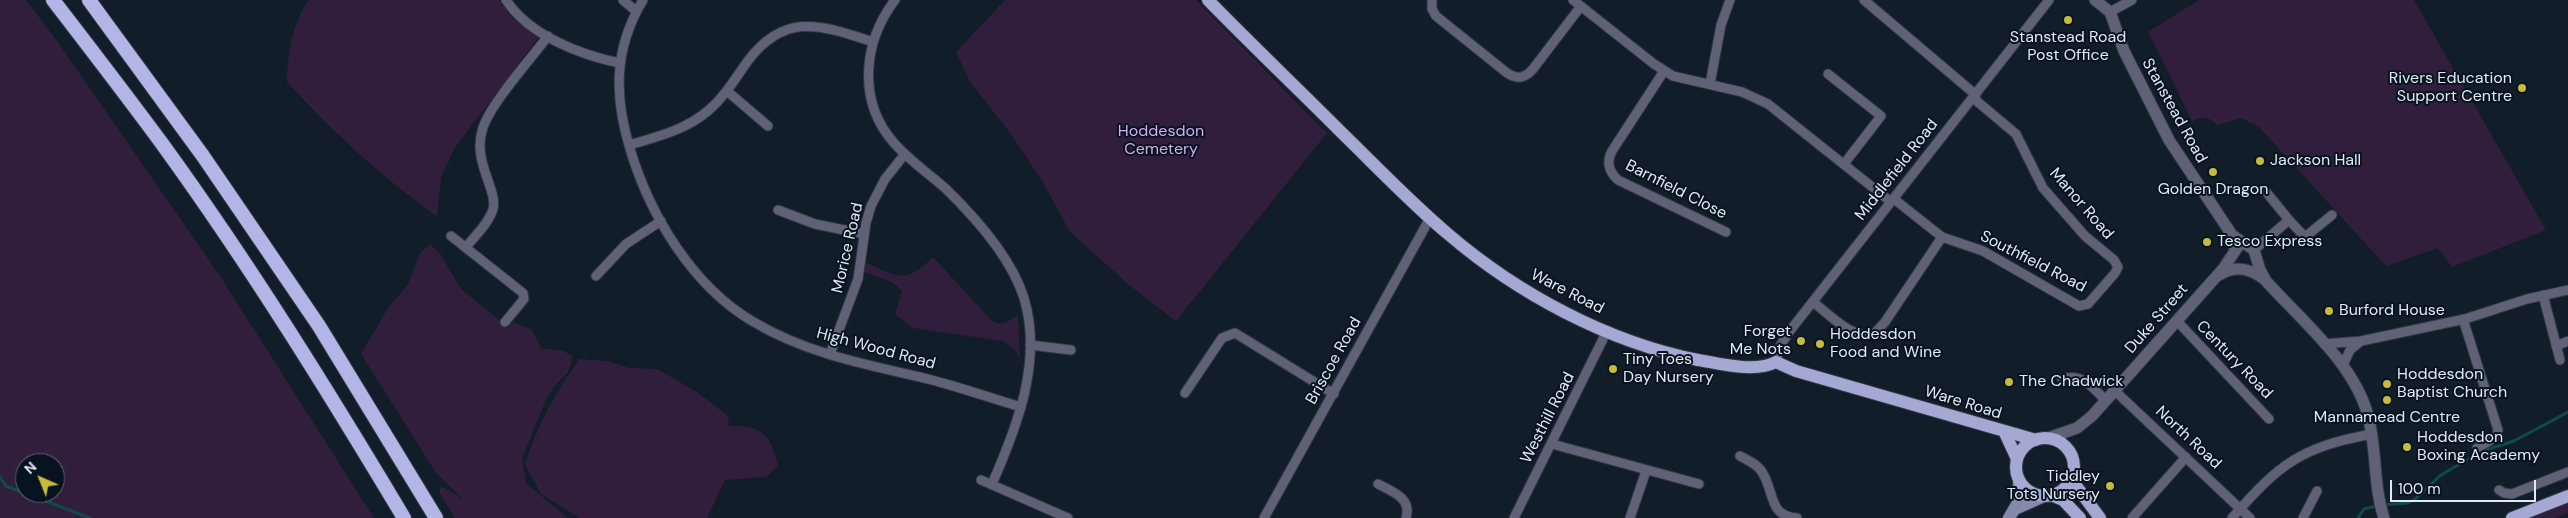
<!DOCTYPE html>
<style>
body{margin:0}
#map{position:relative;width:2568px;height:518px;overflow:hidden;background:#111d29;font-family:"DM Sans",sans-serif}
canvas{display:block}
.north{position:absolute;left:15px;top:453px;width:50px;height:50px;box-sizing:border-box;background:#081320;border:1px solid #5f6974;border-radius:50%;rotate:316deg;font-size:14px;font-weight:700;line-height:20px;text-align:center;color:#e1e9f2}
.north::after{content:'';display:block;margin:auto;width:18px;height:22px;background:#c6bb3c;clip-path:polygon(50% 0,100% 100%,50% 72%,0 100%)}
.scale{position:absolute;left:2390px;top:480px;width:146px;height:22px;box-sizing:border-box;border:2px solid #e1e9f2;border-top:0;padding-left:6px;font-size:15px;line-height:18px;white-space:nowrap;color:#e1e9f2;-webkit-text-stroke:4px #081320;paint-order:stroke}
</style>
<div id="map">
<canvas width="2568" height="518"></canvas>
<div class="north">N</div>
<div class="scale">100 m</div>
</div>
<script>
const context = document.querySelector('canvas').getContext('2d');
context.lineJoin = 'round';
function fillPath(path, color) {
  context.fillStyle = color;
  context.fill(path, 'evenodd');
}
function trace(path, color, width, dash) {
  context.strokeStyle = color;
  context.lineWidth = width;
  context.lineCap = dash ? 'butt' : 'round';
  context.setLineDash(dash || []);
  context.stroke(path);
}
function label(font, color, halo, rows, align = 'center') {
  context.font = font + ' "DM Sans",sans-serif';
  context.lineWidth = 4;
  context.setLineDash([]);
  context.textBaseline = 'middle';
  context.strokeStyle = halo;
  context.fillStyle = color;
  for (const [text, x, y, turn = 0] of rows) {
    context.save();
    context.translate(x, y);
    context.rotate((+turn || 0) * Math.PI / 180);
    context.textAlign = isNaN(turn) ? turn : align;
    if (halo) context.strokeText(text, 0, 0);
    context.fillText(text, 0, 0);
    context.restore();
  }
}
fillPath(new Path2D(`
 M0,0H26L57,41L220,276L374,518H0ZM25,463H55V493H25Z
 M309,0H499L511,17L538,38L454,149L441,178L437,216C384,179 331,130 287,82C287,56 293,20 309,0Z
 M1005,0H1196L1327,133L1176,321L1129,285L1070,232L1041,179L1008,130L970,82L956,52Z
 M2199,0H2414L2546,230L2452,267L2438,248L2386,266L2259,127L2241,118L2217,125C2209,116 2203,116 2192,121L2148,32Z
 M430,244L440,254L462,290L508,327L513,322L531,329L541,348L564,351L573,357L568,372L554,386L546,400L522,458L526,483L568,518H455L439,492L441,486L463,499L436,473L361,354L388,308L408,284L420,253Z
 M933,257L992,321C1002,326 1010,322 1018,314L1020,359L1015,350L1003,341L913,328L895,314L902,291L892,282L864,272L866,263C900,277 904,285 933,257Z
 M579,359L607,361L629,368L657,369L697,392L728,416L729,426C761,425 772,435 778,466L766,477L725,480L707,518H580L541,494L525,465C536,426 556,392 579,359Z
 M2568,503V513L2555,518H2527Z`), '#311e3d');
trace(new Path2D(`
 M0,477L6,486L90,518
 M2383,505L2407,503L2414,500L2441,475L2482,451L2514,441L2568,412
 M2358,518L2364,509L2377,506`), '#0e4a49', 3);
const minor = new Path2D(`
 M506,0C529,35 580,55 620,63
 M623,0L636,11
 M643,0C613,50 614,98 631,152C651,217 693,286 752,321C803,352 862,364 920,377C954,385 987,397 1021,407
 M895,0C863,42 857,101 894,143C909,160 928,173 945,188C975,217 1011,257 1024,298C1043,361 1017,427 992,484
 M1432,0V9L1436,16L1507,73C1518,80 1525,78 1533,69L1581,6
 M1573,0L1654,64L1673,76L1742,92L1768,104L1891,202
 M1864,0L1976,95
 M2110,12L2132,0
 M1664,71L1612,151C1606,162 1609,172 1618,180L1726,232
 M1828,74L1881,116L1844,164
 M1710,84L1721,25L1730,0
 M727,91L768,126
 M629,145C657,137 686,130 709,110C725,96 735,79 747,62C785,11 821,25 873,42
 M1894,199L1942,237L1983,251L2079,306L2088,304L2115,273L2118,267L2114,260L2085,236L2043,188L2016,134L1973,98
 M778,210L815,224L864,234
 M2289,220L2305,237L2332,215
 M451,236L523,293L524,299L505,322
 M466,247C475,236 489,223 493,209C498,190 473,163 482,131C488,106 531,59 548,36
 M2254,250L2289,220L2267,193
 M596,276L626,244L661,221
 M2543,295L2560,360
 M1813,302C1829,314 1852,340 1874,334L1885,322L1942,237
 M2463,319L2498,430L2496,437L2477,448
 M2177,321L2269,419
 M2324,344L2361,341L2465,319L2527,299L2568,290
 M1030,345L1071,350
 M2556,346L2568,341
 M830,354L858,279L866,223L871,206L885,179L905,154
 M1776,362L1780,346L1789,332L2049,0
 M2343,365L2350,350L2361,341
 M2062,379C2083,373 2092,387 2106,401
 M2115,391L2250,518
 M1185,393L1222,338L1235,333L1334,394
 M1552,444L1699,484
 M1740,456C1748,460 1758,465 1762,472C1775,492 1768,516 1797,518
 M981,480L1068,518
 M1378,484C1393,492 1412,498 1406,518
 M2499,490L2504,493L2512,494L2568,472
 M1264,518L1430,218
 M1514,518L1607,331
 M1630,518L1646,471
 M2132,518L2186,457
 M2232,518C2279,464 2301,447 2372,434
 M2303,518L2317,491`);
const tertiary = new Path2D(`
 M2095,0L2110,12L2124,51L2169,140L2232,235L2235,249
 M2232,235L2254,250L2260,270L2266,281C2301,320 2355,364 2368,416C2377,449 2373,485 2384,518
 M2219,275C2235,265 2249,268 2264,279
 M2048,438L2077,428L2092,416L2223,269L2239,245`);
const secondary = new Path2D(`
 M2017,508L2044,496
 M2009,518L2019,501V480`);
const primary = new Path2D(`
 M1208,0C1252,45 1297,88 1342,133C1377,167 1411,203 1448,234C1518,294 1608,342 1698,360C1722,364 1754,373 1776,362L1796,371L2036,440
 M2005,433L2017,459
 M2016 467a29 29 0 1 1 58 0a29 29 0 1 1-58 0Z
 M2071,479L2100,518
 M2051,495L2063,500L2080,518
 M2512,518L2568,496`);
const trunk = new Path2D(`
 M53,0C90,48 127,96 163,145C250,265 328,391 404,518
 M89,0L203,156L319,326L436,518`);
trace(minor, '#2e3a45', 11);
trace(tertiary, '#2e3a45', 13);
trace(secondary, '#2e3a45', 14);
trace(primary, '#2e3a45', 14);
trace(trunk, '#2e3a45', 16);
trace(minor, '#606176', 9);
trace(tertiary, '#606176', 11);
trace(secondary, '#8689aa', 12);
trace(primary, '#a5a8d3', 12);
trace(trunk, '#b2b6e6', 14);
for (const [x, y, r, color] of [
 [2068,20,5,"#c6bb3c"],
 [2522,88,5,"#c6bb3c"],
 [2260,161,5,"#c6bb3c"],
 [2213,172,5,"#c6bb3c"],
 [2207,242,5,"#c6bb3c"],
 [2329,311,5,"#c6bb3c"],
 [1801,341,5,"#c6bb3c"],
 [1820,344,5,"#c6bb3c"],
 [1613,369,5,"#c6bb3c"],
 [2009,382,5,"#c6bb3c"],
 [2387,384,5,"#c6bb3c"],
 [2387,400,5,"#c6bb3c"],
 [2407,447,5,"#c6bb3c"],
 [2110,486,5,"#c6bb3c"]
]) {
  const dot = new Path2D();
  dot.arc(x, y, r, 0, 2 * Math.PI);
  context.fillStyle = color;
  context.fill(dot);
  trace(dot, '#081320', 2);
}
label('16px', '#e1e9f2', '#081320', [
 ["Stanstead Road",2068,38,"center"],
 ["Post Office",2068,56,"center"],
 ["Rivers Education",2512,79,"right"],
 ["Support Centre",2512,97,"right"],
 ["Jackson Hall",2270,161],
 ["Golden Dragon",2213,190,"center"],
 ["Tesco Express",2217,242],
 ["Burford House",2339,311],
 ["Forget",1791,332,"right"],
 ["Me Nots",1791,350,"right"],
 ["Hoddesdon",1830,335],
 ["Food and Wine",1830,353],
 ["Tiny Toes",1623,360],
 ["Day Nursery",1623,378],
 ["Hoddesdon",2397,375],
 ["Baptist Church",2397,393],
 ["The Chadwick",2019,382],
 ["Mannamead Centre",2387,418,"center"],
 ["Hoddesdon",2417,438],
 ["Boxing Academy",2417,456],
 ["Tiddley",2100,477,"right"],
 ["Tots Nursery",2100,495,"right"]
], 'left');
label('16px', '#e1e9f2', '#081320', [
 ["Stanstead Road",2174,111,61],
 ["Middlefield Road",1897,170,-52],
 ["Barnfield Close",1676,190,27],
 ["Manor Road",2081,204,49],
 ["Morice Road",848,248,-77],
 ["Southfield Road",2033,262,27],
 ["Ware Road",1567,292,27],
 ["Duke Street",2157,319,-49],
 ["High Wood Road",876,349,15],
 ["Century Road",2234,360,46],
 ["Briscoe Road",1334,361,-61],
 ["Ware Road",1963,403,17],
 ["Westhill Road",1548,418,-63],
 ["North Road",2188,438,43]
]);
label('16px', '#d4acf0', '#081320', [
 ["Hoddesdon",1161,132],
 ["Cemetery",1161,150]
]);
</script>
